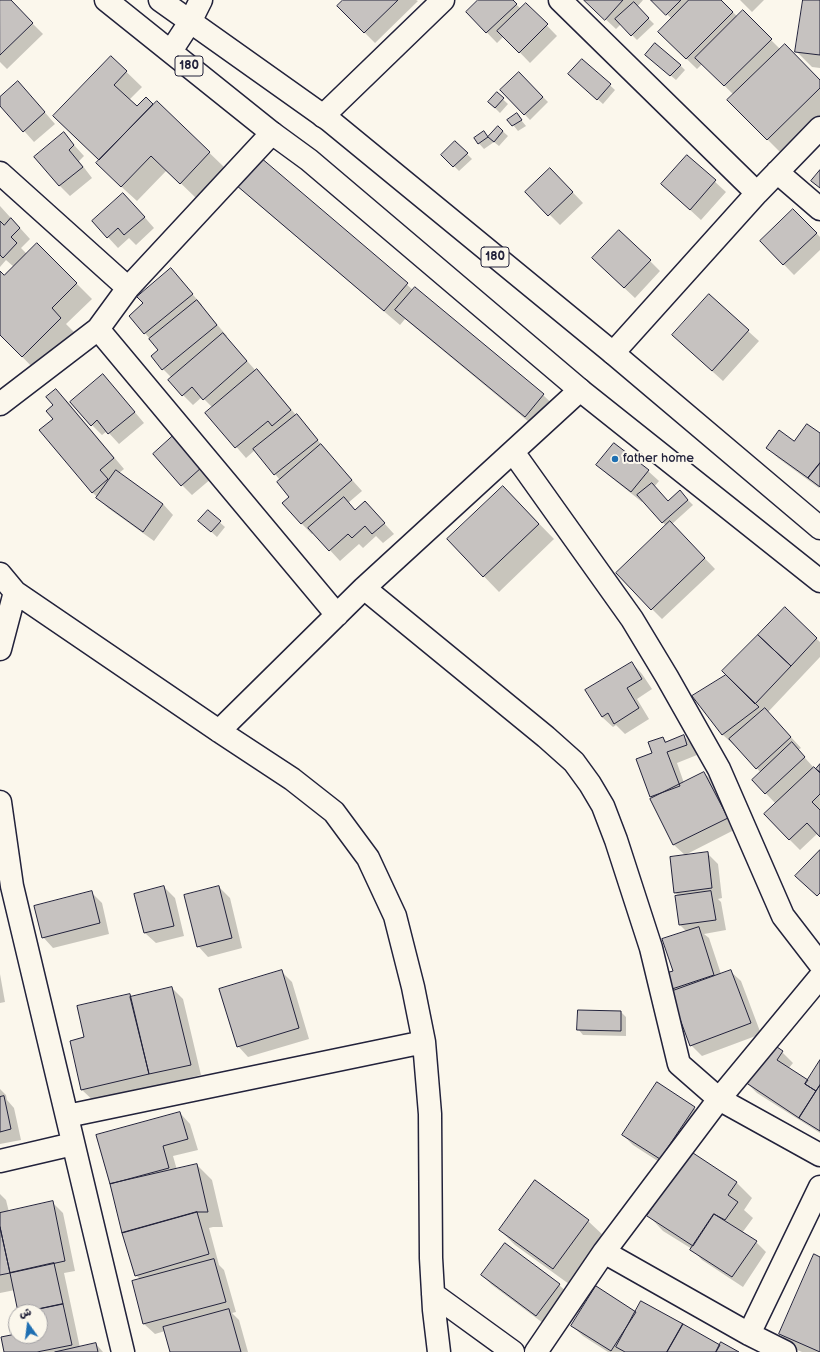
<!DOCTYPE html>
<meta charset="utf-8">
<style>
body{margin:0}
#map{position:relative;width:820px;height:1352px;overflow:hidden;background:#fbf7ec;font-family:"Balsamiq Sans","Playpen Sans Arabic",sans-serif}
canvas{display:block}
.north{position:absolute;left:8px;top:1304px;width:40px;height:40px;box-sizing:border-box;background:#fbf7ec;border:1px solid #a4a2a5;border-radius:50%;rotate:346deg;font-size:11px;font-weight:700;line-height:16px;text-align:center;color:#22223b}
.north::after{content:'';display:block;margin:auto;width:14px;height:18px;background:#1f6fb2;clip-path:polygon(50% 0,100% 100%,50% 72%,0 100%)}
</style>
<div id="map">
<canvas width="820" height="1352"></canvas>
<div class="north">ش</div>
</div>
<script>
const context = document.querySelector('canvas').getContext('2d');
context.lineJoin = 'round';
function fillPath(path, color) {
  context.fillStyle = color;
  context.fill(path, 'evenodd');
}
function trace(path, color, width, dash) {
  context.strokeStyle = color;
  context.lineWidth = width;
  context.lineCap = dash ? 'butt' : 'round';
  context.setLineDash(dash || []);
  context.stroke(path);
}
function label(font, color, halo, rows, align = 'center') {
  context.font = font + ' "Balsamiq Sans",sans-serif';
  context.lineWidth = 4;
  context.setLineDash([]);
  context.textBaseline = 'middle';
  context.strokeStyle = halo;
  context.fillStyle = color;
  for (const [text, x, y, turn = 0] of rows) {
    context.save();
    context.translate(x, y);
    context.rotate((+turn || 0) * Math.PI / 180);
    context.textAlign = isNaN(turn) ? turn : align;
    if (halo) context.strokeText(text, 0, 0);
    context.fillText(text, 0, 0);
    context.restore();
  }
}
fillPath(new Path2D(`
 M0,0H9L43,34L7,69L0,62Z
 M344,0H416L418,1L375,43L338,6Z
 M480,0H512L521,9L526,4L557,36L530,63L504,36L497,43L467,12Z
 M585,0H643L637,7L654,24L637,40L621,24L616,29Z
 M652,0H720L738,17L743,12L781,50L820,81V118L783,155L728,100L734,95L702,64L697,69L659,32L672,19Z
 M740,0H764L752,12Z
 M804,0H820V68L812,67L796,51Z
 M111,57L142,87L129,100L137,107L146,98L154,106L157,102L225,168L196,198L167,170L137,201L113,179L101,160Z
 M583,60L615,90L603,104L575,79Z
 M652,60L680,65L685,70L676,80Z
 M519,73L548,102L530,120L501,90Z
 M28,93L55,124L34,142L0,104V98Z
 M497,94L508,104L500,113L489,102Z
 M517,115L526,126L518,131L509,120Z
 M498,127L508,136L499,146L494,142L484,149L475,139L484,133L489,138Z
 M64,134L84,156L79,161L92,178L70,196L59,185Z
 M455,142L472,159L459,171L443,155Z
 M687,156L726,192L701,220L662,184Z
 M260,158L413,290L543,395L559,410L541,432L405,319L400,325L253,200L238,184Z
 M561,180L583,203L560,225L527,192Z
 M134,205L154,228L136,245L129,238L118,248L93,221Z
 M0,206L30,239L21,248L27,254L37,244L92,299L66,324L76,334L37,372L0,334V272L4,276L14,267L6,260L0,267Z
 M804,220L820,237V250L794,275L761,241Z
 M650,261L660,271L635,298L604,269Z
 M171,270L202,305L201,306L227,336L226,337L256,371L267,381L296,415L307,426L327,452L362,491L348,503L356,511L365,502L394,534L383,543L376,536L363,548L359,544L340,561L314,533L312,534L302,524L284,503L291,497L280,480L255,450L246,458L207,413L213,408L202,397L193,405L183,395L172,378L163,369L159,350L145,333V304Z
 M709,296L759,341L723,381L684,346Z
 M113,386L144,423L119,444L107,431L102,435L92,425Z
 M56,391L67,401L124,469L119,473L163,504L173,515L154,541L108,508L92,492L54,405Z
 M820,435L819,488L778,458L767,448L794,442Z
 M174,437L212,478L192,495L182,485Z
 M598,465L648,471L659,481L654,487L668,502L685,497L693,505L672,524L715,569L662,619L652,609L666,526L643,500L642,502L608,475Z
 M518,502L554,539L499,592L448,539Z
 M208,512L225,527L217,537L205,526Z
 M785,609L820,642V657L768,712L801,748L798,750L814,768L816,770L820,766V835L818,833L800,850L789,839L776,804L753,780L761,773L735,744L734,745L723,735L694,696L727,675Z
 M632,663L642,674L652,689L637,699L649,719L625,734L616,725L613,727L602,717Z
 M684,736L694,747L697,755L677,763L684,783L704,773L715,783L738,828L685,855L674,845L651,799L653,798L651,796L654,753L663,738L667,742Z
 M707,853L718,864L722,898L718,899L721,902L726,930L704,934L709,938L721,974L730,971L741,981L761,1034L702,1056L691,1045L675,992L672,989L668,974L674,972L687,932L680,925L676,897L679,896L675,893Z
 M164,887L175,898L184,936L156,943L145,933Z
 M219,887L230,898L242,948L208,957L198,946Z
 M91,892L102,903L109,934L53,948L43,937Z
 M281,971L292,982L309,1039L248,1057L238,1046Z
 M0,974L5,1002L0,1003Z
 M172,988L183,999L201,1075L162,1084L164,1090L98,1105L82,1090L71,1041L85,1038L129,995L132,998Z
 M621,1012L626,1017V1036L583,1035L578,1029Z
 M782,1052L793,1063L788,1069L807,1081L820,1062V1133L757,1093L746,1082Z
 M0,1089L6,1095L7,1100L14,1108L21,1140L0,1144Z
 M694,1108L704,1118L670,1169L633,1145L623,1135Z
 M180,1113L190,1124L198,1150L173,1156L177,1170L197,1165L212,1180L223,1227H213L209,1228L219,1265L224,1270L236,1312L232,1313L239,1320L248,1352H171L165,1331L155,1334L144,1324L133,1282L141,1280L136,1275L98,1136Z
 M690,1152L737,1183L752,1198L744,1210L753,1218L742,1233L756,1242L766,1252L743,1287L702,1260L692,1249L663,1231L648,1215Z
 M0,1194L6,1200L9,1212L52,1202L63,1213L75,1271L64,1273L80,1348L96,1344L103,1352H5L16,1335L40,1336V1312H19L15,1290L0,1293Z
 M588,1221L604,1236L569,1284L515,1245L500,1230Z
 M820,1258V1352H802L795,1349L780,1334Z
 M482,1275L559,1285L570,1295L547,1326L492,1285Z
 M636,1313L720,1346L737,1352H608L583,1336L572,1326Z`), '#0003');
const building = new Path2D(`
 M0,0H11L33,23L0,55Z
 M343,0H398L364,33L337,6Z
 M478,0H513L517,4L486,33L466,12Z
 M584,0H623L605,20Z
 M651,0H681L666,15Z
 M689,0H721L733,12L686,59L658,32Z
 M803,0H820V55L795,52Z
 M634,2L649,18L631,36L615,19Z
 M526,3L548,24L519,53L497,31Z
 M743,10L772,39L724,86L695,58Z
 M655,43L681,65L670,76L645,55Z
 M785,44L820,80V88L767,140L727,100Z
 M111,56L127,71L114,85L137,106L146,97L153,104L99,160L53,116Z
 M582,59L611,84L597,100L568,74Z
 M519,72L543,97L524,115L500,90Z
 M18,81L45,112L23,132L0,106V97Z
 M497,92L504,98L495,108L488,102Z
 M157,101L210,152L180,184L151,156L121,187L96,163Z
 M517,113L522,120L512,126L507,120Z
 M498,126L503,131L494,142L488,137Z
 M484,131L488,137L478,144L474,138Z
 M64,132L74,145L69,150L83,167L59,186L34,157Z
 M455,141L468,153L453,167L441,155Z
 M687,155L716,180L690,210L661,184Z
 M260,157L408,283L384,311L236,185Z
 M550,168L573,192L548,216L525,192Z
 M820,170V188L811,181Z
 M123,193L145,217L124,235L118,228L107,238L92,221Z
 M793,209L817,233L783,265L760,241Z
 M11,218L20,228L11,237L17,243L3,258L0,255V221L4,225Z
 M619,230L651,260L624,288L592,258Z
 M37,243L77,283L52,308L61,318L22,357L0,335V271L4,275Z
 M171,268L193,294L144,334L129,316L143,303L137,297Z
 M415,287L544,394L525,417L395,310Z
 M709,294L749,330L712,371L672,335Z
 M197,300L217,325L162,370L151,356L158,350L149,339Z
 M223,333L247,361L203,400L192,387L182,396L168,380Z
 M257,369L291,410L272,426L268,421L235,448L205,413Z
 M103,374L135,412L108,434L97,420L91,426L70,402Z
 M56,389L114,458L100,470L108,479L92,493L39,430L53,419L46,411L53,405L46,397Z
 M297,414L318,440L274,475L253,449Z
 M807,424L820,433V463L808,478L766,448L779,430L794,441Z
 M174,435L202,467L181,486L153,454Z
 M614,443L649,470L631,492L596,465Z
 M321,444L352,480L301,524L282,503L289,497L277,482Z
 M820,463V487L808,478Z
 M116,470L163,504L143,532L96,498Z
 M652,483L668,501L680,490L688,500L662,523L637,495Z
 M503,486L539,524L483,577L447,539Z
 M344,497L355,510L365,501L385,523L372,534L365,526L352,538L348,534L329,551L308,528Z
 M208,510L221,521L211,532L198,521Z
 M670,521L705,558L651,610L616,573Z
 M785,607L817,638L791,666L758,635Z
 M758,635L791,666L755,704L722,671Z
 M632,662L642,679L627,688L639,708L614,724L608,713L602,717L585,690Z
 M726,675L759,707L722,735L692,696Z
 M765,708L791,737L756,769L729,739Z
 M684,735L687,745L667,752L680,786L650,797L636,759L652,753L648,742L663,737L665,742Z
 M792,742L805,757L765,794L752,780Z
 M820,764V772L816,769Z
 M814,767L820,773V794L812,802L820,810V837L807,823L789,840L764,814Z
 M704,772L728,818L673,845L650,799Z
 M820,850V893L817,896L795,876Z
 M708,852L712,888L674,893L670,857Z
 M164,886L174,926L144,933L134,894Z
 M219,886L232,938L197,947L184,895Z
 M92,891L100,923L42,938L34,906Z
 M711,891L716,920L679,925L675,896Z
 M699,927L714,975L672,989L666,973L673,971L662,939Z
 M282,970L299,1028L237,1047L219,989Z
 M731,970L751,1023L690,1046L670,992Z
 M172,987L191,1065L149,1074L130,997Z
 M130,994L149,1074L81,1090L70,1041L84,1037L77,1006Z
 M578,1010L621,1011V1031L577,1030Z
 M771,1043L783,1051L777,1060L808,1080L805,1084L816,1091L799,1118L745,1082Z
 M820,1060V1085L816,1091L805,1084Z
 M657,1082L695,1107L660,1159L622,1135Z
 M820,1085V1131L799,1118Z
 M4,1096L11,1129L0,1132V1097Z
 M180,1112L188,1139L163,1146L169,1168L110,1184L96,1135Z
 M690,1151L737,1182L728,1195L738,1202L725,1220L714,1214L693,1246L647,1216Z
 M197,1164L208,1212H197L122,1233L110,1184Z
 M535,1180L589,1220L553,1269L499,1230Z
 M53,1201L65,1261L10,1273L0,1227V1213Z
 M197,1212L209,1254L135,1276L122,1233Z
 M714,1214L757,1241L732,1277L690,1250Z
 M0,1227L10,1273L0,1275Z
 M505,1243L560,1284L536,1316L481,1275Z
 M814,1254L820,1257V1352L779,1334Z
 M214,1259L226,1302L143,1324L132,1281Z
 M54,1263L63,1304L24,1312H18L10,1273Z
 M596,1286L636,1312L611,1351L571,1326Z
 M641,1301L683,1324L667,1352H625L616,1347Z
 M63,1304L72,1345L37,1352H4L1,1337L16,1334V1336H40V1312H24Z
 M229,1309L241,1352H170L163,1327Z
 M683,1324L720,1345L716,1352H667Z
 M721,1342L739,1352H716Z
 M96,1343L98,1352H55Z`);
fillPath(building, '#c6c2c0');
trace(building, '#22223b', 1);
const minor = new Path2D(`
 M560,0L757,193
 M171,51L190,22L201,0
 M323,116L443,0
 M777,172L820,209
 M0,173L128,288
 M98,329L337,615
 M613,353L757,193L820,128
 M0,404L98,329L128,288L272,133
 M513,452L632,619L667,677L719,769L783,916L820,964
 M0,574L15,592L219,731L292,779L334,812L368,858L395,916L413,987L424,1042L430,1114L431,1258L434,1310L439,1352
 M364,588L546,737L574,762L590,784L603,806L616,840L651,948L679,1064L719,1099L820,1155
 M0,649L15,592
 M219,731L364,588L580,390
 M0,802L12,886L123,1352
 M67,1116L424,1042
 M0,1161L73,1144
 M604,1252L749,1334L785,1352
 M433,1294L513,1352
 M749,1334L820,1187
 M536,1352L604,1252L719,1099L820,977`);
const highway = new Path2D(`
 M106,0L272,133L309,160L580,390L820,581
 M160,0L329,120L613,353L820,528`);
trace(minor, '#22223b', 25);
trace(highway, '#22223b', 25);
trace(minor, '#fbf7ec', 22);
trace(highway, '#fbf7ec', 22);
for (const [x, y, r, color] of [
 [615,459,4,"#1f6fb2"]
]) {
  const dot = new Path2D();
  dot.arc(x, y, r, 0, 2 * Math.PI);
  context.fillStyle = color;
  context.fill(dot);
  trace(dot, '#fbf7ec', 1.5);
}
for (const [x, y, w] of [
 [189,66,28],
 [495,257,28]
]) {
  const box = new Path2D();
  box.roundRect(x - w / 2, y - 10, w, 20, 3);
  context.fillStyle = '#fbf7ec';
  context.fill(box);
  trace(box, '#22223b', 1);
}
label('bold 12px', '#22223b', null, [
 ["180",189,66],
 ["180",495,257]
]);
label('13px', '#22223b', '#fbf7ec', [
 ["father home",623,459]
], 'left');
</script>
